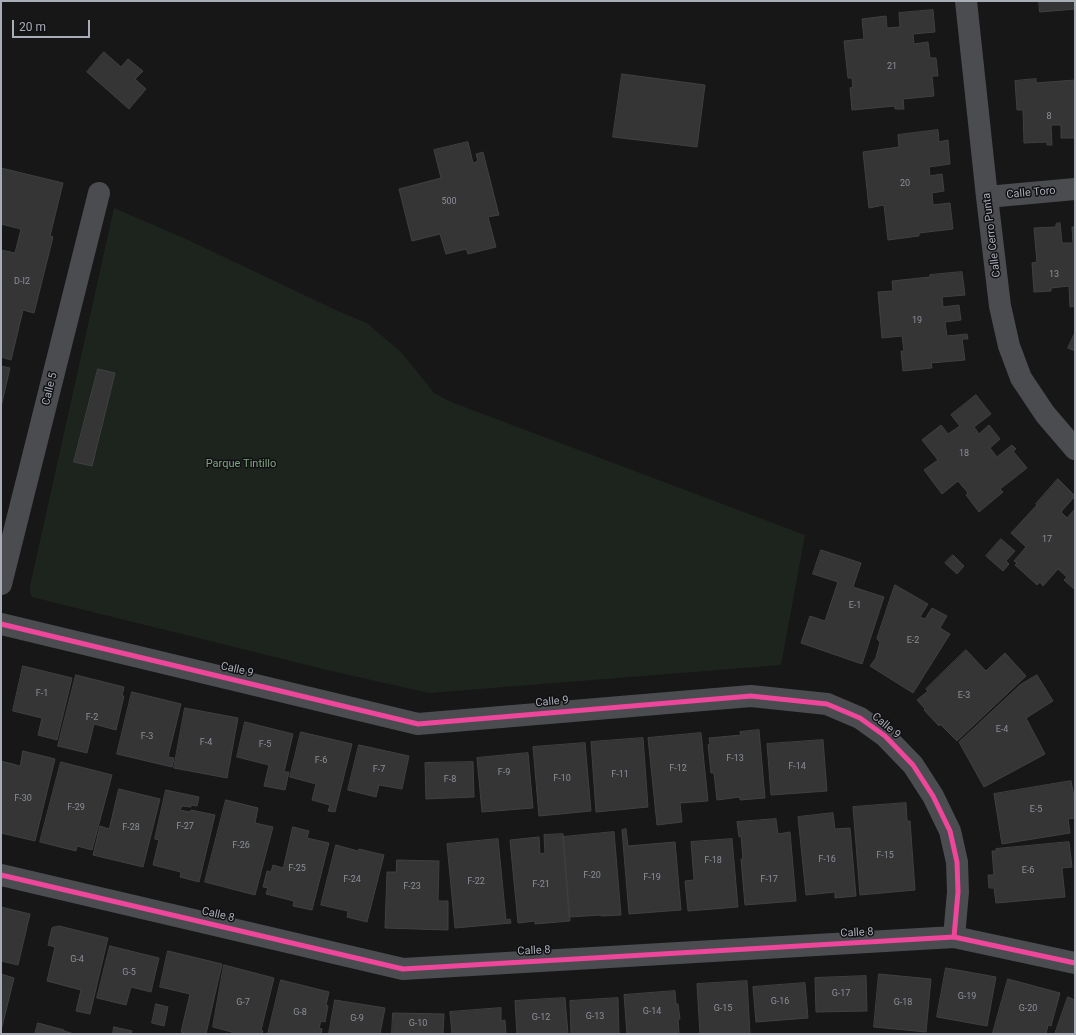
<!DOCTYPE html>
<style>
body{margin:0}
#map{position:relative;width:1076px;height:1035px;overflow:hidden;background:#171717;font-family:Roboto,sans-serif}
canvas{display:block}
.frame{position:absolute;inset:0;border:2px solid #a8adb8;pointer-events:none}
.scale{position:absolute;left:12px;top:20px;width:78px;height:18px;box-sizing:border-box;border:2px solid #a8adb8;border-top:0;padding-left:5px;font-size:12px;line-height:14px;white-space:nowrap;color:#a8adb8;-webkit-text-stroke:3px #111113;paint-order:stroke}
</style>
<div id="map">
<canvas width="1076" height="1035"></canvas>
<div class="frame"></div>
<div class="scale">20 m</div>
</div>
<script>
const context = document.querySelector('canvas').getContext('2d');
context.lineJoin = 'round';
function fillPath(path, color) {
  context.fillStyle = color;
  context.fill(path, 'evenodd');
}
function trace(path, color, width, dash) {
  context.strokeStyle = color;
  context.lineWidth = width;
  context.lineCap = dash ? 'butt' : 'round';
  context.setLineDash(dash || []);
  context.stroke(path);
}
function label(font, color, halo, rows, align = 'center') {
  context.font = font + ' Roboto,sans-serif';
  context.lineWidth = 3;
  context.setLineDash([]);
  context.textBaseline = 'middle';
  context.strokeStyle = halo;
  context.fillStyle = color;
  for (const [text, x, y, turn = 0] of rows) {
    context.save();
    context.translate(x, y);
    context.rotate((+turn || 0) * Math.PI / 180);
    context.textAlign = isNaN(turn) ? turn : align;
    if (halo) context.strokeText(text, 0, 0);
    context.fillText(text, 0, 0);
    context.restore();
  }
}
fillPath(new Path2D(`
 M114,208L186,239L340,312L367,323L402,353L434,393L451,402L805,535L781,665L429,693L327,670L32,597L30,592V586Z`), '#1d241e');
const building = new Path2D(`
 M1039,1H1075V9L1040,12Z
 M933,10L935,32L913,34L914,44L928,42L930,58H936L938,76H932L934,96L903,99L904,109H895V106L852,110L850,88L853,87L852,78H848L844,41L864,39L862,19L886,16L887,28L900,27L899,13Z
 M104,52L121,67L128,59L143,71L135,79L146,89L129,109L87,72Z
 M622,74L705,85L697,147L613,137Z
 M1036,79V83L1075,80V138H1061V125H1051L1052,145H1047V142L1024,143L1023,110H1017L1015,81Z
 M938,130L939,142L948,140L950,164L929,167L930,176L942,174L944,191L932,193L933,205L950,203L953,229L919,233V236L888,240L884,205L869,208L863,152L899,147L898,135Z
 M468,142L473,163L478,161L476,154L483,152L499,215L488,217L496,247L468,254L466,249L446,254L440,234L412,241L399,189L441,178L434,150Z
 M1,168L63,183L50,236L53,237L34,313L23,310L11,360L1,357V250L15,253L21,229L1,224Z
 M1060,223L1062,243H1073L1072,227H1075V306L1070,307L1069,286L1051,288V291L1034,292L1032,263L1037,262L1034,228L1056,227V224Z
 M962,272L965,295L942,297L943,307L959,305L961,320L945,322L947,336L967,334L968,339H962L965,360L931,363L932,368L903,371L901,351H904L902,336L882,338L878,292L893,291L892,281L930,277V275Z
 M1075,333V351L1068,348Z
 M1,366L10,368L1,407Z
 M98,369L115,373L92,466L74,462Z
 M976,395L991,414L974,427L979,434L989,425L1000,439L990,448L997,457L1012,445L1016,449L1013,451L1027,468L1000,489L1003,492L979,512L966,495L968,493L958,481L942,494L924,470L938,460L922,440L941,425L948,434L960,426L951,415Z
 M1058,479L1075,496L1061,512L1067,518L1075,509V590L1064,580L1067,577L1058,569L1043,586L1040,582L1037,585L1015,565L1017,563L1014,561L1026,547L1011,533L1037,505L1036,504Z
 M1001,539L1015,551L1006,561L1009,564L1003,571L986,556Z
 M821,550L861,563L853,587L884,597L862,664L801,643L810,616L825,621L838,582L813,574Z
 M953,555L964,566L957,574L945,563Z
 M895,585L928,604L920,617L925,619L932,608L947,616L940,628L950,634L913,693L870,666L876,658L880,642L877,639Z
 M966,650L986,671L1005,653L1026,676L957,741L940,724L939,726L924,710L925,709L917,700L928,691L926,689Z
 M23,666L72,678L57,740L38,735L42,718L13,711Z
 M76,675L124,687L122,696H124L116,730L94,724L87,753L58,746Z
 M1037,675L1053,701L1026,718L1045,754L984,787L959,742L1020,685Z
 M132,692L181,704L168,757L174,758L172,767L117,754Z
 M185,708L238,718L227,778L174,768Z
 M245,722L293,734L284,772H289L285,790L264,786L269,765L237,757Z
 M759,730L765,798L740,800V797L717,800L714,773H711L708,745L710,744L709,738L741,735L740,732Z
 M301,732L352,744L335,812L328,811L330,805L312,800L316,784L290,777Z
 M701,733L708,801L680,803L682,822L657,825L648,738Z
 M643,738L648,807L596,812L591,742Z
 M823,740L827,791L771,795L767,744Z
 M585,743L591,811L539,816L533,747Z
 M359,745L409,756L402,789L379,785L376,797L348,790Z
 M23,751L55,759L35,841L1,833V761L20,766Z
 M528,753L533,808L482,812L477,758Z
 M61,762L112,775L92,850L77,846L76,851L40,842Z
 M473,762L474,797L426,799L425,763Z
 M1071,781L1075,802V818L1068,819L1070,833L1002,844L994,794Z
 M119,789L160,799L143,867L93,855L100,826L109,829Z
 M166,790L199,797L197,806L191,805V807L182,806L180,810L190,812L191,810L215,815L199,882L180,877L181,872L153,865L159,840L155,839Z
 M226,800L258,808L255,823L273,827L255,895L205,882Z
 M906,803L907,821H910L915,890L860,895L853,807Z
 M833,813L835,829L850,828L856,896L835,898V892L806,895L798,817Z
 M776,819L778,834L790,832L796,901L745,905L741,859H743L741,836L739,837L737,822Z
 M293,827L309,831L307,838L329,843L312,910L293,906L294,901L266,894L268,888L263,887L267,871L271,872L273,865L283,868Z
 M626,829L628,846L675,842L681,910L629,914L622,830Z
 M614,832L621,915L601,916V915L569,917L563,837Z
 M563,834L570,921L535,924V921L518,923L510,840L539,837L540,854L545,853L544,835Z
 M498,839L506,920L510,919L511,923L455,928L447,844Z
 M732,839L738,907L688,911L685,881L694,880L691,842Z
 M1069,842L1072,867L1062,868L1065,897L996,903L994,888H989L988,875H994L992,851H996V849Z
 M336,845L358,851L359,849L384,855L367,922L347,917L348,911L321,905Z
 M397,860L439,861L438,901H448V930L385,928L387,872H396Z
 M1,907L30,914L18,965L1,961Z
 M59,926L108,938L90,1014L76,1011L81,990L47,981L55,947L48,945L52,928Z
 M110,946L159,958L151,992L131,987L126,1005L97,998Z
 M168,951L222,964L206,1034H189L181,1032L190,994L160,987Z
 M224,965L274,978L261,1030L263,1031L262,1034H232V1032L213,1027Z
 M946,968L996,977L987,1026L937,1017Z
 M1,974L14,978L2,1027H1Z
 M879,974L931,979L926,1032L874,1027Z
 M866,976L867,1011L816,1012L815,978Z
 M1008,979L1060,993L1051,1026L1048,1025L1046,1034H997L993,1033Z
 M281,980L329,992L326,1005L328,1006L325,1022L321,1021L319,1028L322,1029L321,1034H268Z
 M747,981L750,1034H700L697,984Z
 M805,983L808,1018L756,1022L753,987Z
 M675,991L676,1004H678L680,1019H678L679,1034H627L624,995Z
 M1068,997L1075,1000V1034H1055Z
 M565,998L568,1034H517L515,1001Z
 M618,998L619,1034H571L570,1001Z
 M335,1000L385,1008L380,1034H329Z
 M156,1004L168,1007L164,1026L152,1023Z
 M501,1008V1021L505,1020L506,1034H452L450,1012Z
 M393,1013L444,1014L443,1034H392Z
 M38,1023L64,1030V1031L74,1034H35Z
 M114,1027L132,1031L131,1034H113Z`);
fillPath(building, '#353536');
trace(building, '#3f4043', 1);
trace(new Path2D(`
 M966,1L987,197L1000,306L1009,346L1021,378L1045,414L1075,449
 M987,197L1075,189
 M1,584L99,193
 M1,624L418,724L751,696L827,704L860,718L885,736L913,765L933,796L950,831L957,862L958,892L954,937
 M1,875L403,969L954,937L1075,963`), '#4b4c50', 22);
trace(new Path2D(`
 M1,624L418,724L751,696L827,704L860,718L885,736L913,765L933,796L950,831L957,862L958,892L954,937
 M1,875L403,969L954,937L1075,963`), '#ed469a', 5);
label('9px', '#8b8f98', null, [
 ["21",892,67],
 ["8",1049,117],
 ["20",905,184],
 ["500",449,202],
 ["13",1054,275],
 ["D-I2",22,282],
 ["19",917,321],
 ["18",964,454],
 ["17",1047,540],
 ["E-1",855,606],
 ["E-2",913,641],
 ["F-1",42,694],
 ["E-3",964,696],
 ["F-2",92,718],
 ["E-4",1002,730],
 ["F-3",147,737],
 ["F-4",206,743],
 ["F-5",265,745],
 ["F-13",735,759],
 ["F-6",321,761],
 ["F-14",797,767],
 ["F-12",678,769],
 ["F-7",379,770],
 ["F-9",504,773],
 ["F-11",620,775],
 ["F-10",562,779],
 ["F-8",450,780],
 ["F-30",23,799],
 ["F-29",76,808],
 ["E-5",1036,810],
 ["F-27",185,827],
 ["F-28",131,828],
 ["F-26",241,846],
 ["F-15",885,856],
 ["F-16",827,860],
 ["F-18",713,861],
 ["F-25",297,869],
 ["E-6",1028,871],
 ["F-20",592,876],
 ["F-19",652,878],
 ["F-24",352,880],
 ["F-17",769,880],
 ["F-22",476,882],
 ["F-21",541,885],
 ["F-23",412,887],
 ["G-4",77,960],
 ["G-5",129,973],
 ["G-17",841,994],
 ["G-19",967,997],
 ["G-16",780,1002],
 ["G-7",243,1003],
 ["G-18",903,1003],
 ["G-15",723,1009],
 ["G-20",1028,1009],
 ["G-14",652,1012],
 ["G-8",300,1013],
 ["G-13",595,1017],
 ["G-12",541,1018],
 ["G-9",357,1019],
 ["G-10",418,1024]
]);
label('11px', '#a8adb8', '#111113', [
 ["Calle Toro",1031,193,-5],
 ["Calle Cerro Punta",992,235,-97],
 ["Calle 5",50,389,-76],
 ["Calle 9",237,670,13],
 ["Calle 9",552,702,-5],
 ["Calle 9",886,726,40],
 ["Calle 8",218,915,13],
 ["Calle 8",857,933,-3],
 ["Calle 8",534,951,-3]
]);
label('11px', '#7fa381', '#111113', [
 ["Parque Tintillo",241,464]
]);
</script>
